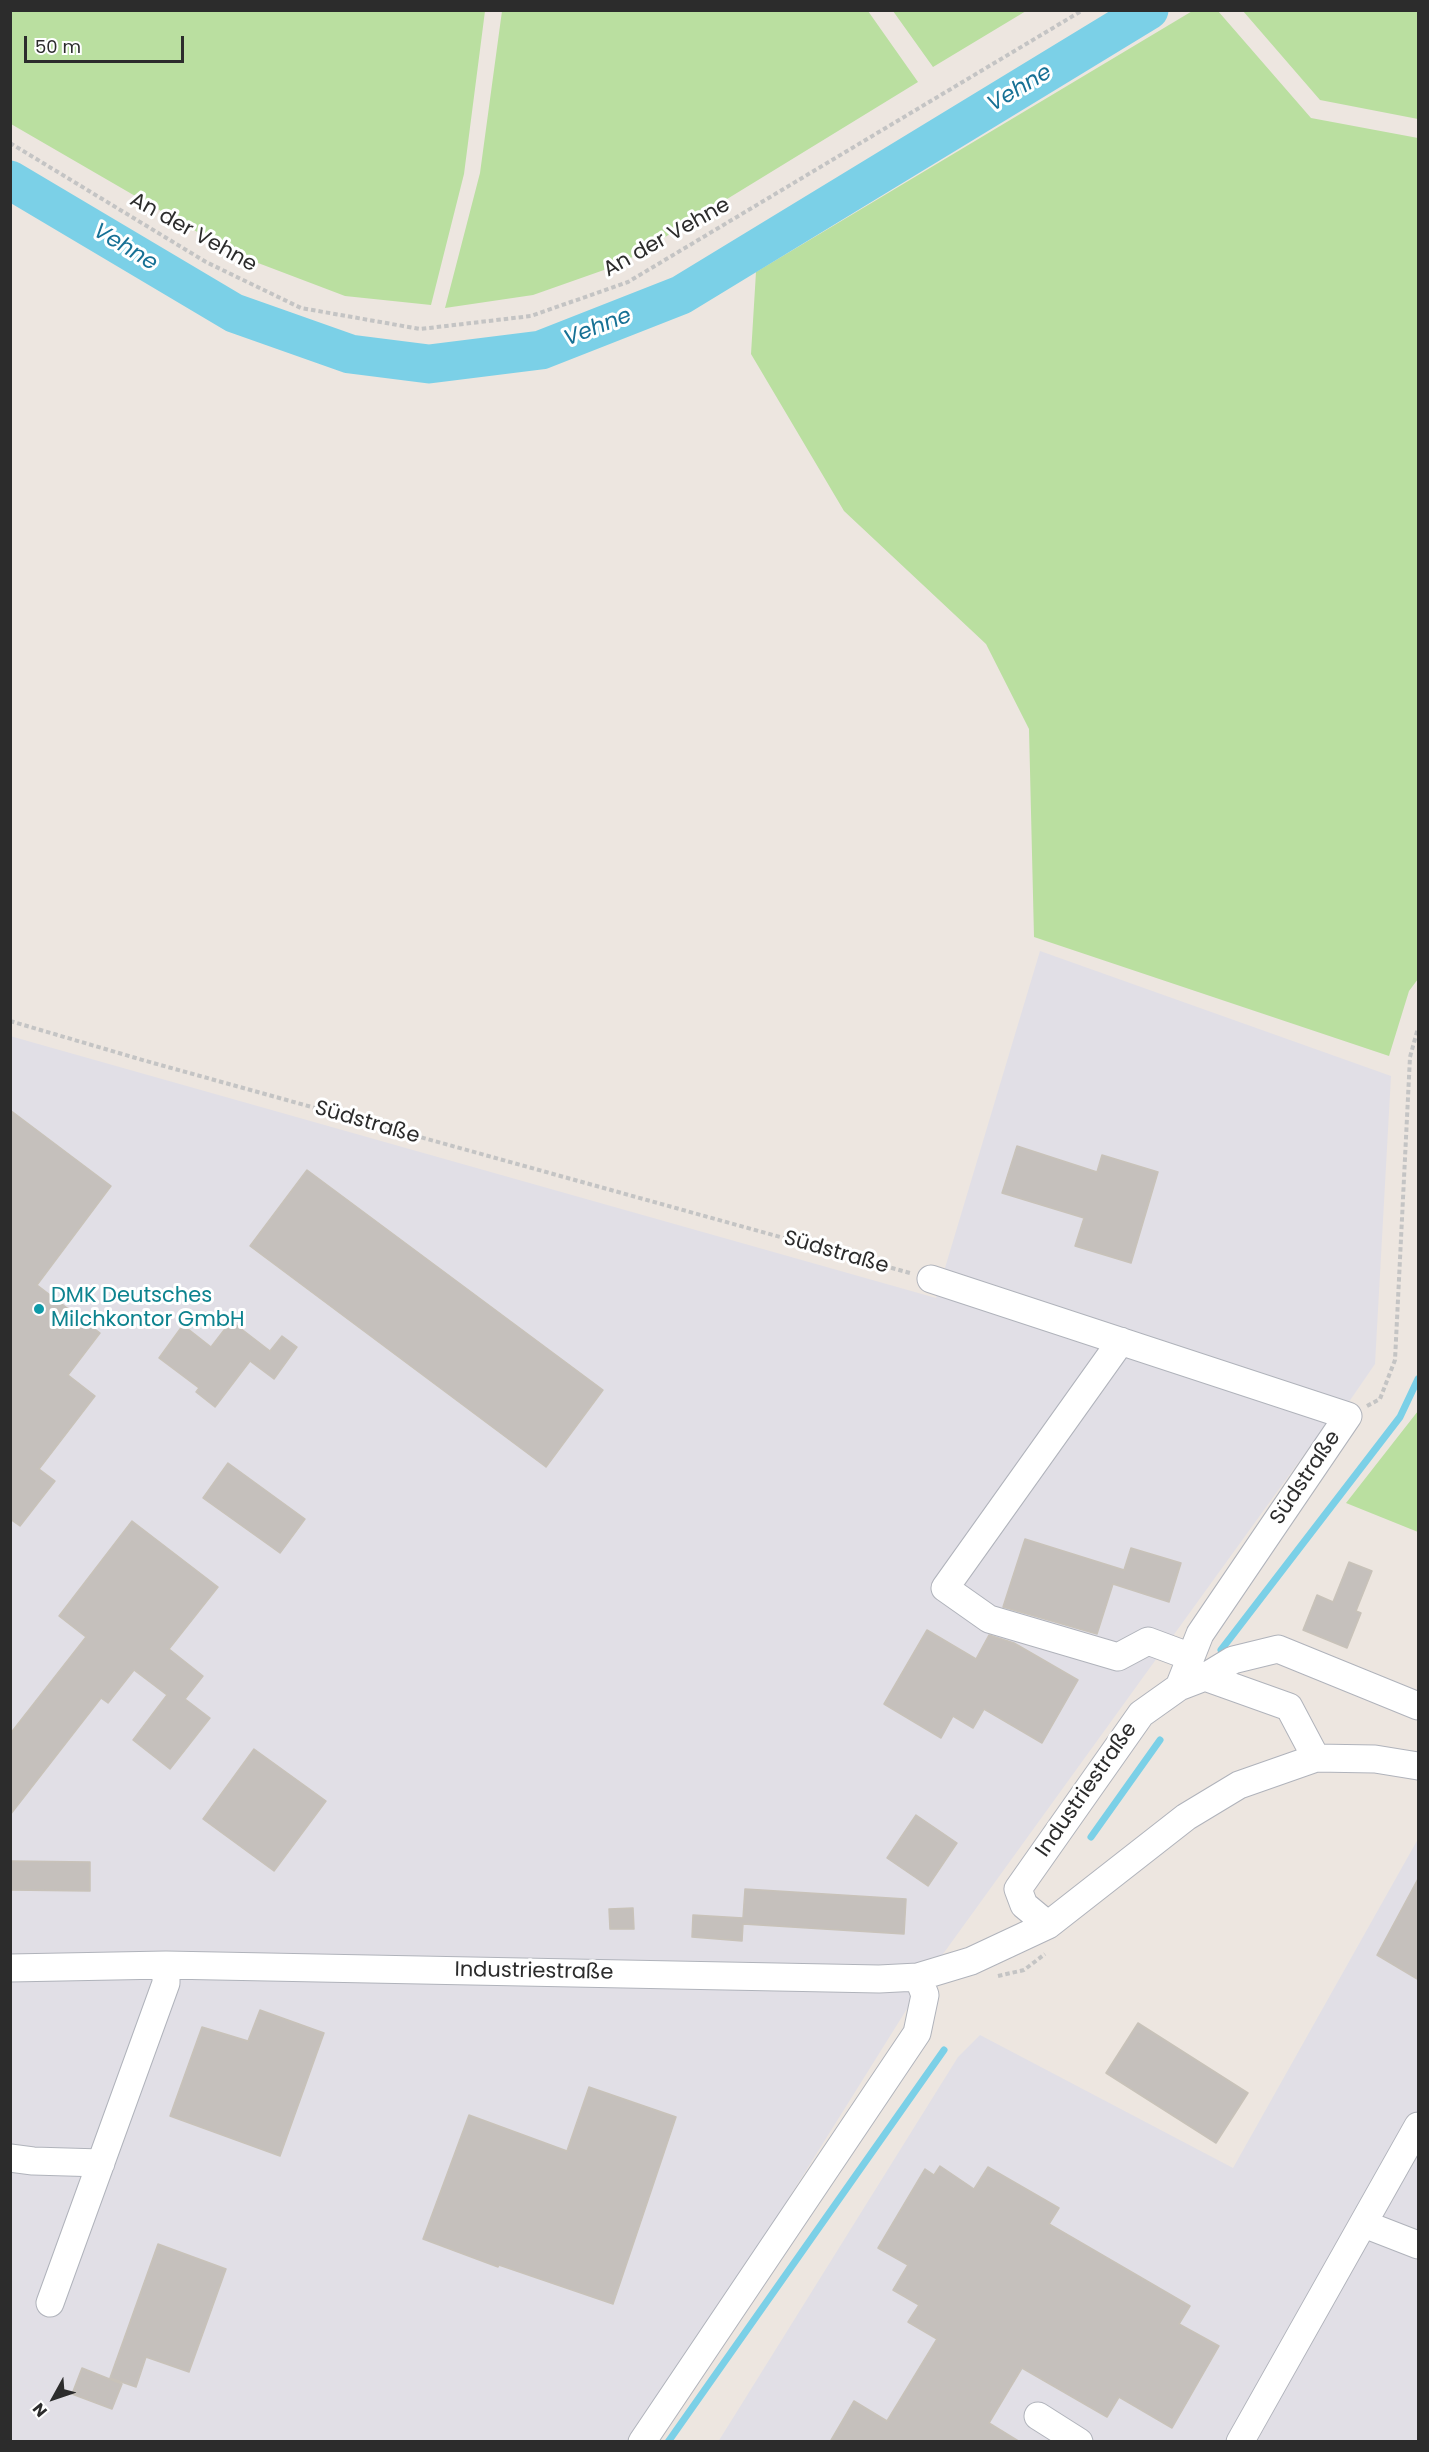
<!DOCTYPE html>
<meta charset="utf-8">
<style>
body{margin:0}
#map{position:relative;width:1429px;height:2452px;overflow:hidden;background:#ede6e0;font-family:Poppins,sans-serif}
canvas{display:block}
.frame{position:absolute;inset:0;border:12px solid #2c2c2c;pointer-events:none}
.north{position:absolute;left:24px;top:2368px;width:60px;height:60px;-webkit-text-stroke:4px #fff;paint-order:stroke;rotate:230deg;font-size:16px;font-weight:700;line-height:24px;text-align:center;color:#2c2c2c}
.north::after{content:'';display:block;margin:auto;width:21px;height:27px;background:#2c2c2c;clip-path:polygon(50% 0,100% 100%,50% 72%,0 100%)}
.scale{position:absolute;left:24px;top:36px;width:160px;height:27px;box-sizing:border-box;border:3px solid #2c2c2c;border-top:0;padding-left:8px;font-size:18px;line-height:21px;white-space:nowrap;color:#2c2c2c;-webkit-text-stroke:4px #fff;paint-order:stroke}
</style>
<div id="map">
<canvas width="1429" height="2452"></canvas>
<div class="frame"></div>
<div class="north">N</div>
<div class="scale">50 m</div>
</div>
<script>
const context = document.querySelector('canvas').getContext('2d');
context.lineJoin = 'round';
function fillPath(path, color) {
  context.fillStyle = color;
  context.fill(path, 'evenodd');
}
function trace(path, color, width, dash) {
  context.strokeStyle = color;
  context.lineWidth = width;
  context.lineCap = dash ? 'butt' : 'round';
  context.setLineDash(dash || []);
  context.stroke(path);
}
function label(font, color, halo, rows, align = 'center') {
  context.font = font + ' Poppins,sans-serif';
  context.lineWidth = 6;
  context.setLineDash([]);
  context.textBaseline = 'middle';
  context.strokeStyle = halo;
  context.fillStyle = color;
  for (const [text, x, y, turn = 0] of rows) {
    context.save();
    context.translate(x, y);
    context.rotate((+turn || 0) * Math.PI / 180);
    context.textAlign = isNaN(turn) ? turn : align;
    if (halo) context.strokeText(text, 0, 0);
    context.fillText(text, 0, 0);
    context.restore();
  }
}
fillPath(new Path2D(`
 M1040,951L1391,1076L1375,1364L1342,1412L1329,1420L930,1972L637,2441H11L10,1036L936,1298Z
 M1418,1839V2441L718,2442L958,2057L980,2035L1233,2168Z`), '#e1dfe6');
fillPath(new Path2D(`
 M11,10L485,11L464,174L431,305L345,296L237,255L11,124Z
 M1194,10L1218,11L1311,118L1418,138V979L1409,991L1389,1056L1034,937L1029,729L986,644L844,511L751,354L756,272Z
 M502,11H868L918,82L621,264L533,295L445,308L480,173Z
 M893,11H1026L933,67Z
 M1243,11H1418V119L1320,100Z
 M1418,1411V1532L1346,1503Z`), '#badfa0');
trace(new Path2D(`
 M1221,1650L1400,1417L1418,1379
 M1091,1837L1160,1740
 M668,2442L944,2050`), '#7bd0e7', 7);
trace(new Path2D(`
 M10,180L234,313L350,354L429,364L541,350L681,295L1149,10`), '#7bd0e7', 39);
const building = new Path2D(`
 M10,1110L111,1186L37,1285L100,1333L68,1375L95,1396L39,1469L55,1481L20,1526L10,1519Z
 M1017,1146L1097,1172L1102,1155L1158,1172L1131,1263L1075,1246L1084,1218L1002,1193Z
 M307,1170L603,1390L546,1467L250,1246Z
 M231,1321L270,1351L282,1336L297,1347L274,1379L250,1361L215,1407L196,1392L199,1388L159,1358L183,1325L211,1347Z
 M228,1463L305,1519L280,1553L203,1498Z
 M132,1521L218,1587L169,1649L203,1676L185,1699L210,1718L170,1769L133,1740L167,1695L134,1670L108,1703L101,1698L10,1815V1734L86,1637L59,1616Z
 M1025,1539L1124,1570L1131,1548L1181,1563L1169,1602L1113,1584L1097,1634L1003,1607Z
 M1349,1562L1372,1571L1356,1611L1361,1613L1347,1648L1303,1630L1317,1595L1333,1602Z
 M927,1630L976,1659L989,1635L1014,1643L1078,1680L1042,1743L984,1709L973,1728L953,1716L941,1738L884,1704Z
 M254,1749L326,1801L274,1871L203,1819Z
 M916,1815L957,1843L928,1886L887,1858Z
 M10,1861L90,1862V1891L10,1890Z
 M1419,1877V1980L1377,1955Z
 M745,1889L906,1899L904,1934L743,1924L742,1941L692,1937L693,1915L743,1918Z
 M633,1908L634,1929H610L609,1909Z
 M260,2010L324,2033L280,2156L170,2116L202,2027L248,2041Z
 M1138,2023L1248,2093L1216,2143L1106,2073Z
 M589,2087L676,2117L613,2304L499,2265L498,2267L423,2239L469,2115L567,2151Z
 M940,2166L974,2189L988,2167L1059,2208L1049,2224L1190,2306L1179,2324L1219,2346L1172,2428L1119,2397L1107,2417L1022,2368L989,2423L1020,2442H830L854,2401L887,2421L937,2339L908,2322L919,2305L893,2290L908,2265L878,2248L925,2169L934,2175Z
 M158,2244L226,2269L189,2372L146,2357L136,2387L110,2378Z
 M82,2368L122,2384L112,2409L72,2394Z`);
fillPath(building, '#c5c0bc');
trace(building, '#c8c2b9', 1.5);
const minor = new Path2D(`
 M931,1279L1348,1416L1200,1634L1179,1687
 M1121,1341L945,1588L989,1619L1118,1657L1148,1641L1191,1657
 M1205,1677L1233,1660L1278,1649L1418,1706
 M1048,1925L1024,1905L1018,1889L1141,1714L1179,1687L1205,1677L1289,1707L1316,1758
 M10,1968L166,1965L879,1979L918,1977L971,1961L1048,1925L1186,1817L1239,1785L1316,1758L1375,1759L1418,1766
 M10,2158L33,2161L101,2163
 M1364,2224L1418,2245
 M50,2303L166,1983V1965
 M1038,2416L1079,2442
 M642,2442L917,2033L925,1995L918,1977
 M1240,2442L1418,2126`);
trace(minor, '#b0b3bb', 29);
trace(new Path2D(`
 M10,143L206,262L301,308L420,329L531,316L628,282L1083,10
 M10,1021L146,1061L910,1273
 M1367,1406L1380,1399L1395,1360L1410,1057L1418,1028
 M998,1976L1024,1970L1045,1954`), '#c4c4c4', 4, [4.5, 3]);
trace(minor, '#fff', 27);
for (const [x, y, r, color] of [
 [39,1309,6,"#0f9aa8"]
]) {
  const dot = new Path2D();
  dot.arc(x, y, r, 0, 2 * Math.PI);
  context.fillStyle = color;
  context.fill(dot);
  trace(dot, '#fff', 2);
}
label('21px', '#2c2c2c', '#fff', [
 ["An der Vehne",193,233,29],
 ["An der Vehne",667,238,-29],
 ["Südstraße",367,1123,16],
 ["Südstraße",836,1253,16],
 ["Südstraße",1306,1478,-56],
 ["Industriestraße",1087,1790,-55],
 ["Industriestraße",534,1972,1]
]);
label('21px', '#0d838f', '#fff', [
 ["DMK Deutsches",51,1297],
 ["Milchkontor GmbH",51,1321]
], 'left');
label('italic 22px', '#177195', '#fff', [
 ["Vehne",1020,89,-31],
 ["Vehne",125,248,31],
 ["Vehne",598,328,-21]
]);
</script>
